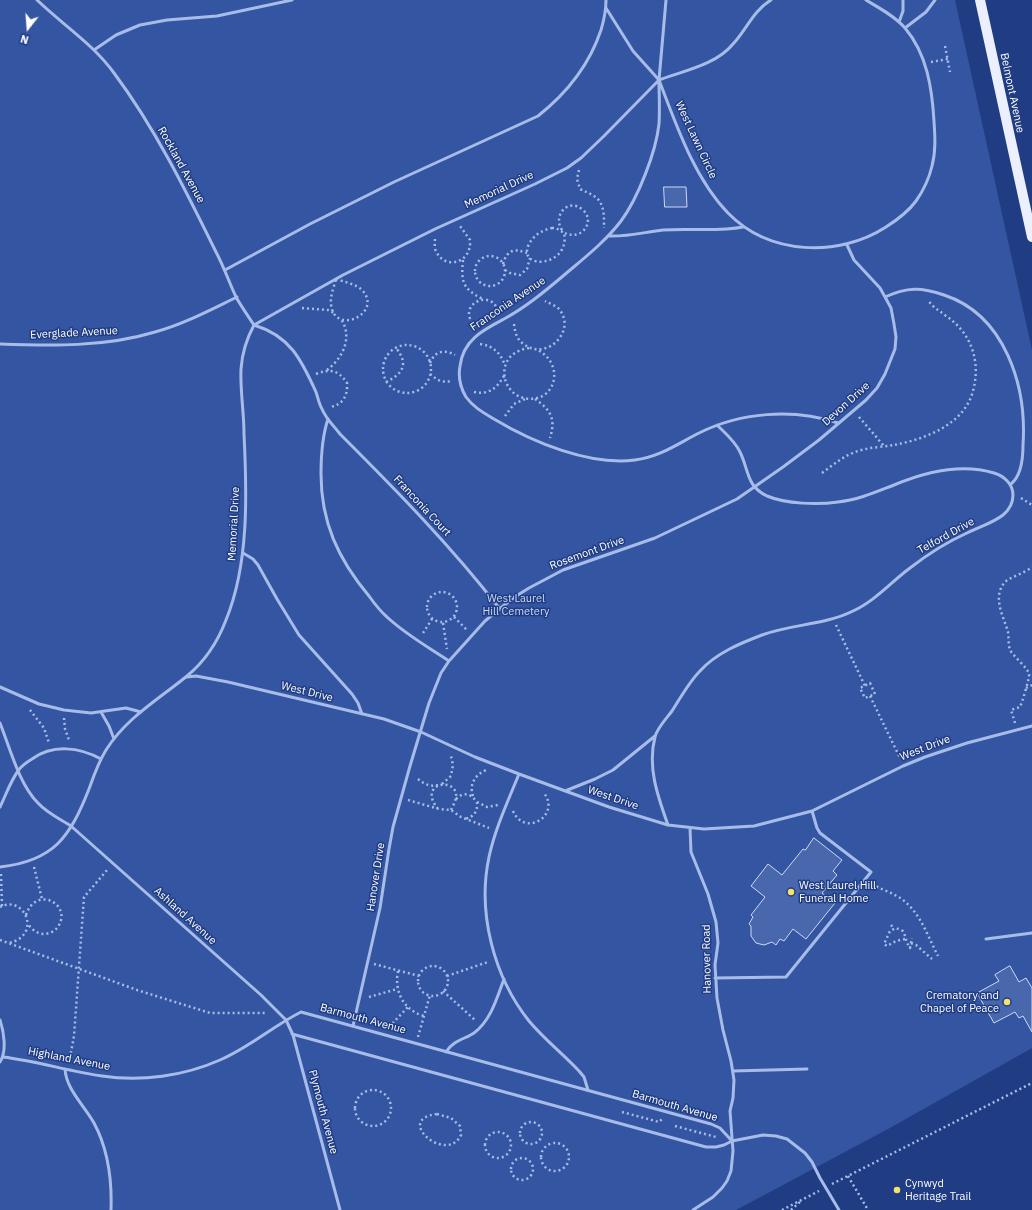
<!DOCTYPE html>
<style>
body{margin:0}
#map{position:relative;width:1032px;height:1210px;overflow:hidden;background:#203d84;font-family:"IBM Plex Sans",sans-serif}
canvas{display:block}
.north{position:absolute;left:8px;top:8px;width:40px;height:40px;-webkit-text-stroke:3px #203d84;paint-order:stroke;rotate:197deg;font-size:11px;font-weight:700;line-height:16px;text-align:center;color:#fff}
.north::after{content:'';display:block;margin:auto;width:14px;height:18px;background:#fff;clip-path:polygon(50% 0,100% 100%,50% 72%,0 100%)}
</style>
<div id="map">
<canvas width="1032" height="1210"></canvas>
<div class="north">N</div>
</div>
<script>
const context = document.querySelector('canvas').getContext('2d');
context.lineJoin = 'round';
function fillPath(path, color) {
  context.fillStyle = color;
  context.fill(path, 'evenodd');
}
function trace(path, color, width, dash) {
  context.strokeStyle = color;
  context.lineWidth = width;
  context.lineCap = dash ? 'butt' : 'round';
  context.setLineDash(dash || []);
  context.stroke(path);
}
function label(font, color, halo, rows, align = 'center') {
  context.font = font + ' "IBM Plex Sans",sans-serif';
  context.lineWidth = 3;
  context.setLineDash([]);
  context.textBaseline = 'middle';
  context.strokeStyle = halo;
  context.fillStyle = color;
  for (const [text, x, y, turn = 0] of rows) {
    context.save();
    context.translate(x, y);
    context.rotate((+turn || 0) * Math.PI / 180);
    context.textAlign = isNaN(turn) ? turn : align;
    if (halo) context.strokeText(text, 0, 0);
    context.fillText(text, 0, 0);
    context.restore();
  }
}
fillPath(new Path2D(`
 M0,0H955L1032,350V1048L888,1129L736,1210H0Z`), '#3455a1');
const building = new Path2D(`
 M664,187H686L687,207H665Z
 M814,838L842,860L833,871L837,875L822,893L835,903L806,939L793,929L784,941L780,939L776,945L772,942L764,945L756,943L751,936V926L749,924L753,917L751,915L765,897L751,886L768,864L782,875L803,849L805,850Z
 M1010,966L1019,982L1026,978L1032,988V1032L1023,1016L1019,1018L1015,1012L994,1023L977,993L999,981L995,975Z`);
fillPath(building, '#4967ac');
trace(building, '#cdd9f7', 1);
trace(new Path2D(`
 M945,46L950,72
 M931,62L948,59
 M579,170L577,179L580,189C585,192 590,193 594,196C605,203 604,217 604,228
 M552,228H556L564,233C571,267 516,271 529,244C534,235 542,230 552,228Z
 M562,230C552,215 569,197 583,210C596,222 581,241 565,233
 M435,239C435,243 434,248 436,251C444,270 472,264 470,240L460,226
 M475 271a15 15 0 1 1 30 0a15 15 0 1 1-30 0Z
 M463,260C461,281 462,289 483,299
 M503,264C507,250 514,248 527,253
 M505,270L510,273L520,275L527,269L530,258
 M336,279C344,282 356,284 362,290C384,313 334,337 331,304C330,296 334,287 336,279Z
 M302,308L328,310L334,313
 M514,324C515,333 517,340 525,345C548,361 578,329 558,308C554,305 549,303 545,301
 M476,327C453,305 494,286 498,313
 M480,344C494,346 500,353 505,365
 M383 369a24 24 0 1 1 48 0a24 24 0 1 1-48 0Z
 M529,348C522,349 515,352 510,357C498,371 506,394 524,398C554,405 567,366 538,350
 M430,363C435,351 444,349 455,355
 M327,370C343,358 353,337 341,319
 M316,374C329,369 338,369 347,383C348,395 343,405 330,407
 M430,374C437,380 442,383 451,381
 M386,382C403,374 409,364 396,348
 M474,392C489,395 497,388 504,376
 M535,399C551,410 556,419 550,438
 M505,416L514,404L525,399
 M859,417L884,446
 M822,473C834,464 845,455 858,451C870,447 883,447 894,445C925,439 964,425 973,391C977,376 977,361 971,346C966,334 957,323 946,316C939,310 933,308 928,300
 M1021,498L1032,505
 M427 607a15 15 0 1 1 30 0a15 15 0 1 1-30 0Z
 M454,617L467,630
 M443,623L447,649
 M836,625L865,686
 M423,633L432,619
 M870,683L875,694L865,698L860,688Z
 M1026,688L1032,685
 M870,696L900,758
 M30,710L44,728L49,743
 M64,718L65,729L69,740
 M1015,723L1011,710L1020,707C1022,703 1030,677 1029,674C1028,668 1014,657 1010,650C1008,644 1009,638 1008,632C1003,615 992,597 1005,582C1010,577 1025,573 1032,567
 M418,779C424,784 429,787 438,785
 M442,784L451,776L453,765L451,756
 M473,796C469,784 475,775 486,770
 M456,799C464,791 471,794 477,802C478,811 474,817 465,819
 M408,800L439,809L451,810L461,817L489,828
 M477,802L487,807L498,805
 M438,809C416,782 459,776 456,798C455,802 453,806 451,810
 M513,811C525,838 561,815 544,793
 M34,867L42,899
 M1,874L2,906
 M872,884C882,890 894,893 903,900C921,914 928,937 938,956
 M0,907C24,894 43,935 9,943
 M26,915C36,885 71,904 59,925C57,929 53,932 49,933C40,936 33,931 28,924
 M891,925L894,929
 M905,939L896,941L887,946L884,944L890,931L896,928L903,931C906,937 906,942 910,948L912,938
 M0,940L137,990L210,1013H267
 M911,943L916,945L932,959
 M374,964L419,976
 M418 981a15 15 0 1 1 30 0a15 15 0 1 1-30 0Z
 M398,971C394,991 403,1010 424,1016
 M447,976L488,962
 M443,991L475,1020
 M369,997L397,989
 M389,1027L408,1007
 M418,1037L430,995
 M69,1063L74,1036L84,897L108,869
 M355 1108a18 18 0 1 1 36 0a18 18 0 1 1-36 0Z
 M622,1112L659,1122L662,1119
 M437,1114L451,1118L460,1126L461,1135C447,1165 393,1119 437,1114Z
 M520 1133a11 11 0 1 1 22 0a11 11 0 1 1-22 0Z
 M675,1126L716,1137
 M485 1145a13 13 0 1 1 26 0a13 13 0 1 1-26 0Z
 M541 1157a14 14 0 1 1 28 0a14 14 0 1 1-28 0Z
 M511 1169a11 11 0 1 1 22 0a11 11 0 1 1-22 0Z
 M848,1176L868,1210
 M832,1184L1032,1083
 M782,1210L819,1191
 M791,1210L801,1201`), '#a8bce9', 2.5, [2, 3]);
trace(new Path2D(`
 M771,0C754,10 746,30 733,44C716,65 683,71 659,80C676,124 694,178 728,213C769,255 838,258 886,227C897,220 908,212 916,201C923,191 929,179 932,166C936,151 935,136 934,121C932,88 927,54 905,28C895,16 879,8 866,0
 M606,8L633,51L659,80C659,94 660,109 659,124C656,152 638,198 621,221C605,242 583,259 563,276C544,292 526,307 504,319C483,330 463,340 460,366C458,377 460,387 466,397C473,407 484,413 494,419C532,442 590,466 635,460C659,457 676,445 697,434C740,412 793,408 838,423
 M899,22L903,11V0
 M905,28L926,12L935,0
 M94,50L116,35L140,25L167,20L217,16L292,0
 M608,236C627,237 645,232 663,230C690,228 717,232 743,227
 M225,270L310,224L394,182L538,116C567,93 589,66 601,30C604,20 606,10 606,0
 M885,297C907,287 921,287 944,295C1005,315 1027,386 1023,445C1023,458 1021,476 1011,484
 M254,325L343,275L435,229L535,184L567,168L581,158L604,136L659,80L666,0
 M254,325C290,336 301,359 316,392C318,398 319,404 322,409C326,419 334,426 340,434C396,490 451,546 499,608
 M0,344C51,346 106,347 155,332C184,324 210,310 237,297
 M328,419C322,437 321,455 321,474C321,522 338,559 369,596C374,603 380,611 387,617C405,634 428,647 449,661
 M243,553L253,559L258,565L277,599L299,635L352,694L358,703L362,714
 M187,677L196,676L228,682L384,719L421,732L475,757L519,774L609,807L668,825L704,829L754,826L812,811L903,766L925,757L967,743L1032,726
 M0,687L39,704L64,710L91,713L126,708L141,712
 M101,712L109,726L114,739
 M0,723C10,748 19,784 38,803C47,813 60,819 71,826L261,995L286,1020L293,1035L340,1210
 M519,774C508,801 495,829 489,857C477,913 494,977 529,1021C544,1039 563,1054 579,1071L584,1077L588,1090
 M565,791L595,779L613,770L655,736
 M0,807C6,795 10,782 18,771C21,766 27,762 32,759C53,744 79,747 101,759
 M668,825C658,797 647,767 655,737C657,728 666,719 672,711C681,697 689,682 700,671C716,653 741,643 762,635C792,624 825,625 853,611C875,601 891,582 910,568C928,554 947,542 967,533C979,527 993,523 1003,515C1009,510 1013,503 1013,495C1013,484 1004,476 994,473C961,463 925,472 894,485C876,492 858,500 838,502C818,505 786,504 767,496C746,486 749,470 740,452C735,441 725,433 717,425
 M690,828L691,852L708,894L716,922L718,943L715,965L717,998L723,1030L731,1061L734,1080L733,1098L730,1111L733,1151L731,1171L727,1181L722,1188L713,1197L693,1210
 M0,867C54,861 70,837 89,789C94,775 98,763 106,750C126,718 159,699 187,676C204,662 218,641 226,620C249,564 247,494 244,434C244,412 240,390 241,369C242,354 247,338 254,325C248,316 241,306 236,297C229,282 224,267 216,252C186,191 155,128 114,73C93,44 63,25 37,0
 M986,939L1032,933
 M715,978L786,977L871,872L820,833L817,828L812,811
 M0,1020C4,1032 7,1051 0,1062
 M353,1026L380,908L389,849L393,827L410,766L429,703L441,673L449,661L485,621L513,598L529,588L563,570L655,538L737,499L783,467L819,440L866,400L877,388L885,374L895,349L896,337L894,324L891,308L885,297L880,288L854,260L847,245
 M292,1034L706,1147H716L724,1145L732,1141L763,1135L776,1136L787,1139L805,1153L812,1162L820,1178L839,1210
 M446,1052C452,1041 465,1039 474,1033C491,1020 497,998 504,979
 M3,1057C36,1061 68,1071 102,1076C141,1082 184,1076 220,1060C250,1047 273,1026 301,1012L711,1124L720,1128L732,1141
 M65,1069C66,1089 84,1105 94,1123C108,1149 112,1181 111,1210
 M733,1071L807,1069`), '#a8bce9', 3);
trace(new Path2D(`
 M980,0L1032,237`), '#ecf0fe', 10);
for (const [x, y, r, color] of [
 [791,892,4,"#f6e269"],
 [1007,1002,4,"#f6e269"],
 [897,1190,4,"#f6e269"]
]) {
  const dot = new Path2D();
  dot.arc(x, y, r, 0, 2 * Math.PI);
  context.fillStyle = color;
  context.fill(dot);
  trace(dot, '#203d84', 1.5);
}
label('11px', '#fff', '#203d84', [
 ["Belmont Avenue",1012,93,78],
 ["West Lawn Circle",696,140,65],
 ["Rockland Avenue",181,165,61],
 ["Memorial Drive",499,190,-25],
 ["Franconia Avenue",508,304,-34],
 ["Everglade Avenue",74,333,-3],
 ["Devon Drive",846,404,-42],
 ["Franconia Court",422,506,47],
 ["Memorial Drive",234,524,-87],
 ["Telford Drive",946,536,-29],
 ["Rosemont Drive",587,553,-20],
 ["West Drive",307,692,14],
 ["West Drive",925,748,-21],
 ["West Drive",613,798,19],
 ["Hanover Drive",376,877,-81],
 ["Ashland Avenue",185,916,42],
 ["Hanover Road",707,959,-91],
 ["Barmouth Avenue",363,1019,15],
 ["Highland Avenue",69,1059,11],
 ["Barmouth Avenue",675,1106,16],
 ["Plymouth Avenue",323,1112,75]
]);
label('11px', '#cdd9f7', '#203d84', [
 ["West Laurel",516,599],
 ["Hill Cemetery",516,612]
]);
label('11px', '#fff', '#203d84', [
 ["West Laurel Hill",799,886],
 ["Funeral Home",799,899],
 ["Crematory and",999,996,"right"],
 ["Chapel of Peace",999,1009,"right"],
 ["Cynwyd",905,1184],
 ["Heritage Trail",905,1197]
], 'left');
</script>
